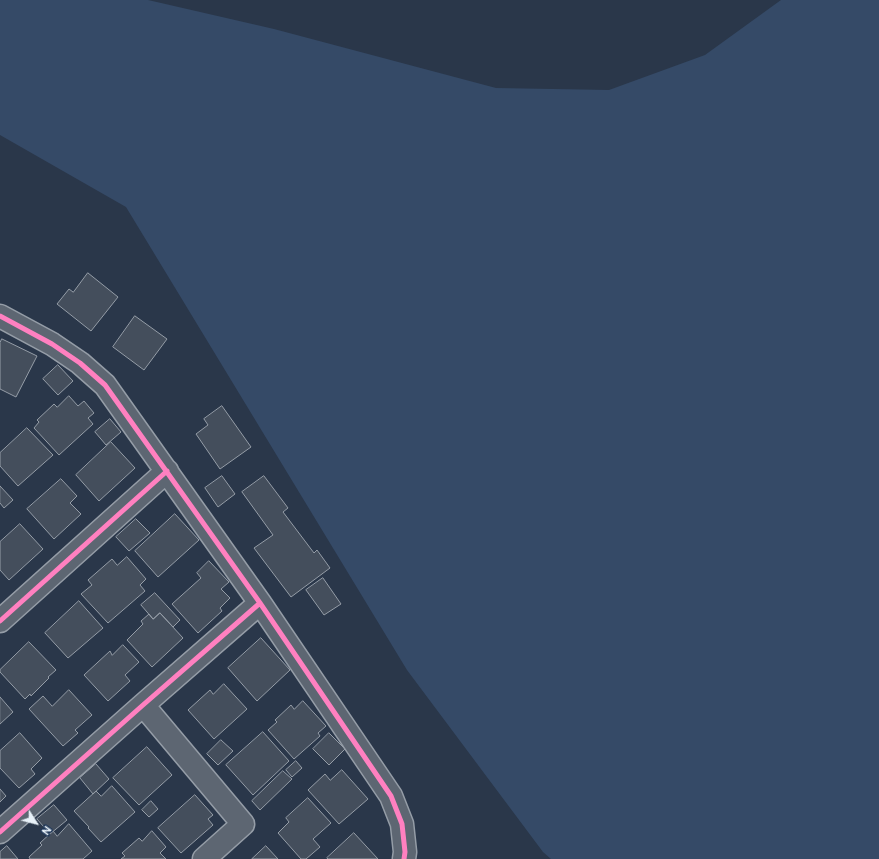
<!DOCTYPE html>
<style>
body{margin:0}
#map{position:relative;width:879px;height:859px;overflow:hidden;background:#2a374a;font-family:"Balsamiq Sans",sans-serif}
canvas{display:block}
.north{position:absolute;left:16px;top:803px;width:40px;height:40px;-webkit-text-stroke:3px #1d3557;paint-order:stroke;rotate:126deg;font-size:11px;font-weight:700;line-height:16px;text-align:center;color:#e8f1f8}
.north::after{content:'';display:block;margin:auto;width:14px;height:18px;background:#e8f1f8;clip-path:polygon(50% 0,100% 100%,50% 72%,0 100%)}
</style>
<div id="map">
<canvas width="879" height="859"></canvas>
<div class="north">N</div>
</div>
<script>
const context = document.querySelector('canvas').getContext('2d');
context.lineJoin = 'round';
function fillPath(path, color) {
  context.fillStyle = color;
  context.fill(path, 'evenodd');
}
function trace(path, color, width, dash) {
  context.strokeStyle = color;
  context.lineWidth = width;
  context.lineCap = dash ? 'butt' : 'round';
  context.setLineDash(dash || []);
  context.stroke(path);
}
fillPath(new Path2D(`
 M0,0H148L274,29L496,88L609,90L705,55L781,0H879V859H551L543,852L407,670L126,207L0,135Z`), '#354a67');
const building = new Path2D(`
 M88,273L118,297L91,331L57,304L69,289L73,292Z
 M135,316L167,339L144,370L113,347Z
 M2,339L37,356L16,397L0,389V343Z
 M58,365L73,381L58,395L43,379Z
 M69,396L78,406L84,401L94,413L88,418L93,424L59,455L34,428L39,422L37,420L54,404L57,407Z
 M222,406L251,447L220,469L196,434L208,425L204,419Z
 M110,419L121,432L106,445L95,432Z
 M27,428L53,455L18,486L0,466V453Z
 M111,442L135,468L99,501L76,475Z
 M222,476L235,494L218,507L205,488Z
 M264,476L288,508L283,512L314,553L317,550L330,568L291,597L254,548L273,535L242,492Z
 M61,479L77,496L70,503L81,514L54,539L27,509Z
 M0,486L13,500L4,508L0,503Z
 M175,514L199,540L158,577L135,551Z
 M136,519L150,533L129,551L116,537Z
 M20,524L43,549L9,580L0,570V542Z
 M127,557L146,579L140,585L145,591L108,623L81,594L92,585L88,580L112,559L117,565Z
 M209,561L229,582L221,589L230,598L220,608L222,611L198,633L172,604L201,578L197,573Z
 M323,578L341,604L324,615L306,590Z
 M155,593L180,620L173,627L160,613L153,619L141,605Z
 M79,601L103,628L68,658L45,633Z
 M160,613L183,638L152,667L127,640L143,624L141,621L149,614L153,619Z
 M261,638L290,670L257,701L228,668Z
 M29,642L56,670L48,677L49,678L31,696L30,694L25,699L0,672V670Z
 M123,645L139,662L125,675L130,681L108,701L84,675L110,651L112,655Z
 M224,684L247,709L214,739L188,710L210,690L213,694Z
 M69,690L92,715L75,730L78,733L63,746L29,709L43,696L52,706Z
 M0,697L13,712L0,724Z
 M303,701L326,726L318,733L320,736L294,759L268,730L277,722L275,720L291,705L294,709Z
 M263,732L289,761L253,795L226,765Z
 M20,733L42,758L31,769L35,774L19,788L0,768V751Z
 M329,733L345,749L329,765L313,749Z
 M221,740L233,751L218,765L207,754Z
 M147,747L172,775L139,805L113,778Z
 M296,761L302,768L292,777L286,770Z
 M96,764L109,779L93,794L80,778Z
 M342,770L368,799L339,824L308,790L325,774L330,780Z
 M283,771L292,779L260,810L252,801Z
 M112,786L135,812L101,842L88,828L89,827L74,811L96,791L101,796Z
 M0,789L6,796L0,802Z
 M195,795L213,815L208,819L213,825L181,853L158,828Z
 M308,798L331,823L313,839L320,847L306,859H301L278,833L289,822L286,818Z
 M151,801L158,809L149,817L142,810Z
 M54,805L67,820L50,834L37,819Z
 M69,824L92,851L83,859H30L29,857L42,845L40,843L53,831L57,836Z
 M152,831L166,847L160,853L166,859H121L125,856L122,853L139,838L142,841Z
 M354,833L378,859H328L327,858Z
 M7,846L18,859H0V852Z
 M266,846L278,859H252Z`);
fillPath(building, '#444e5c');
trace(building, '#959da7', 1);
const minor = new Path2D(`
 M0,316L52,344L80,363L105,385L260,603L391,796L402,824L405,852L404,859
 M0,621L167,471
 M143,705L243,824L204,859
 M0,832L143,705L260,603`);
trace(minor, '#959da7', 25);
trace(minor, '#5d6672', 22);
trace(new Path2D(`
 M0,316L52,344L80,363L105,385L260,603L391,796L402,824L405,852L404,859
 M0,621L167,471
 M0,832L143,705L260,603`), '#ff80c0', 5);
</script>
